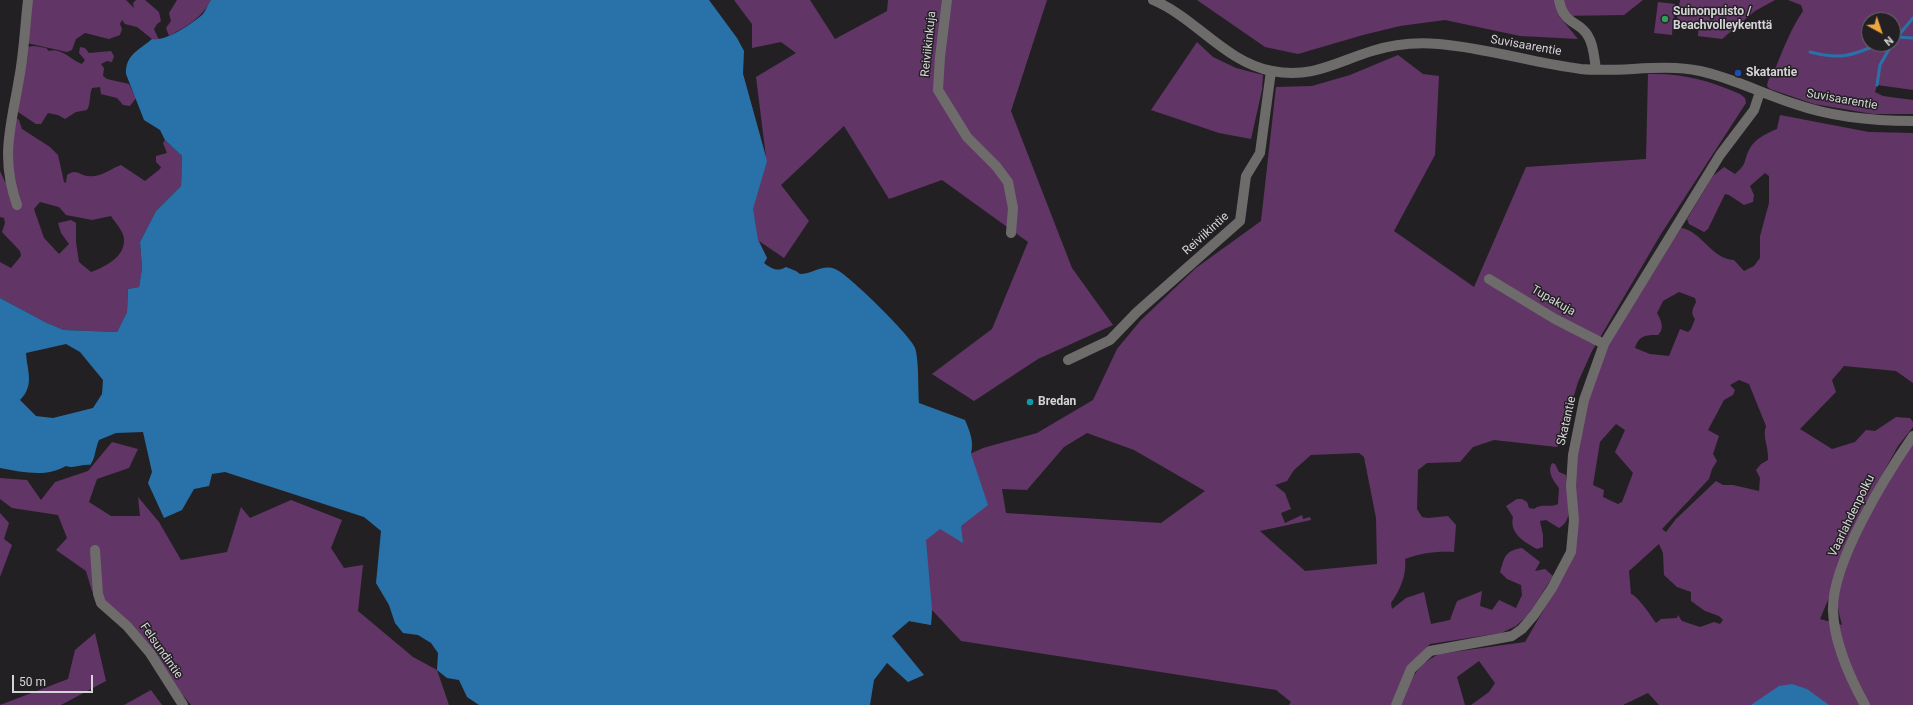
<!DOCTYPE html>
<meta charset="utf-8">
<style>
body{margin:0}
#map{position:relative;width:1913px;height:705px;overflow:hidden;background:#232023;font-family:Roboto,sans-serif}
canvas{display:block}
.north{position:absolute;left:1861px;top:12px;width:40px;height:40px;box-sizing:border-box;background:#232023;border:1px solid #6a686b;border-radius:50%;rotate:140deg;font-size:11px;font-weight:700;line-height:16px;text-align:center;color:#d5d4d6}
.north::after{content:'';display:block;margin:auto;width:14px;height:18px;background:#eea73d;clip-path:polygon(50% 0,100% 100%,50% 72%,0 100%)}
.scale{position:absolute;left:12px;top:675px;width:81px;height:18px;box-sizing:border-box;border:2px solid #d5d4d6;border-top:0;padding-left:5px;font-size:12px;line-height:14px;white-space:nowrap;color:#d5d4d6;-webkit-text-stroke:3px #232023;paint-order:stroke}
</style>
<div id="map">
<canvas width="1913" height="705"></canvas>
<div class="north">N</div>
<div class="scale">50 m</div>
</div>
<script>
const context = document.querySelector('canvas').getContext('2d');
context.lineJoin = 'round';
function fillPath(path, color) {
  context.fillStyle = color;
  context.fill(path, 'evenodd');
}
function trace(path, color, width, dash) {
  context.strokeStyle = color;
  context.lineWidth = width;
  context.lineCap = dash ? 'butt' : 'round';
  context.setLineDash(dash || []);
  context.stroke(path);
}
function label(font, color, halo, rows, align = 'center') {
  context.font = font + ' Roboto,sans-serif';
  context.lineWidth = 3;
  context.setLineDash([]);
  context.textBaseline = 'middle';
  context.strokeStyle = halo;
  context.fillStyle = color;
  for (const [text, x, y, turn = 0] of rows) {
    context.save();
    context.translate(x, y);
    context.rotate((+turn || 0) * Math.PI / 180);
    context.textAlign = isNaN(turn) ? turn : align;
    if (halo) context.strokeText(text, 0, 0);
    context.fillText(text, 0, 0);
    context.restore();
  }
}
fillPath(new Path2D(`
 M30,0H126L134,8L133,3L136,0H145L159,12L161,21L157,24L154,29L159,40L152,39L137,27L125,24L122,20L120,24L122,29L120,35L109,39L85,33L76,39L72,50L67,52L27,43Z
 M177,0H211C201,19 187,26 169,36L166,28L171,21L169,13Z
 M734,0H810L835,39L887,11L888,0H1047L1011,111L1072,268L1113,325L1038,359L974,401L932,374L992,329L1028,242L942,180L889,199L844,126L781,185L809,221L784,258L759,241L767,258L760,270L691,82L743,74L766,157L756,77L796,53L781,42L752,48V24Z
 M1197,0H1643L1624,15L1559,16L1578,39L1520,36L1445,20L1400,26L1363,35L1298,54L1265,47Z
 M1680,0H1775L1755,11L1722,39L1698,36L1700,7L1699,20L1694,26L1683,25L1677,18Z
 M1788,0H1913V90L1877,85L1875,92L1883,96L1913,100V114H1873L1814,104L1770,89L1767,86C1768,78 1772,74 1776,67C1784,47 1791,29 1803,11L1801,5ZM1869,20H1893V44H1869Z
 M1658,2L1675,4L1672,35L1654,33Z
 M1197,42L1213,57L1236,68L1263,75L1262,90L1251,139L1219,133L1151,110Z
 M34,46L46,48L49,51C61,47 71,60 82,64L85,60L79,53L80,47L85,48L89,53L111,51L114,56L112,62L107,61L101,64L104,68L103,76L107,79L129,84L136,98L130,106L123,105L117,98L101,94L100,87L92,88C89,96 91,103 87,110L76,112L65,119L58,115L48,113L41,124H36L15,110L27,47Z
 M1398,55L1423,74L1439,76L1435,155L1394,231L1474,287L1526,167L1646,159L1648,74C1682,73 1709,80 1740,94L1745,98L1746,103L1661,234L1592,351L1578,382L1560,443L1557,447L1494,440L1473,447L1460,462L1427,463L1418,470L1417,509L1422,517L1428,518L1448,516L1456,525L1454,552C1436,551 1421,553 1405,559C1407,575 1400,590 1391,603L1392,609L1406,598L1424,592L1431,624L1450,620L1457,601L1482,591L1480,606L1492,610L1499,600L1516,608L1522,595L1521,585L1507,579L1500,572C1505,557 1504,551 1522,548L1540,562L1535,571L1545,569L1553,576L1529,614L1516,626L1501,633L1430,644L1410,664L1391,705H1289L1291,702L1276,690L961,641L932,610L931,625L909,621L905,625L898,559L950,463L983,448L1037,433L1093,400L1117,349L1141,320L1196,268L1261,221L1276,87L1312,86L1350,75ZM1087,433L1134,450L1205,491L1161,523L1006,513L1002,489L1027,490L1064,447ZM1359,453L1364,457L1376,518L1377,564L1305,571L1260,531L1311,520L1310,517L1303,519L1302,515L1285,523L1281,513L1291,509L1285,493L1275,485L1287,481L1294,470L1311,455Z
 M1780,115L1869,132L1913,133V383L1896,371L1844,366L1832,380L1836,392L1800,429L1832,449L1855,442L1866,430L1875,431L1896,417L1910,418L1913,422V427L1898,446L1876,486L1820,619L1842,625C1840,616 1837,608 1837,598C1838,585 1844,570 1850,558C1867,516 1888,481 1913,443V705H1659L1648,693L1623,705H1471L1489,692L1495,683L1479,661L1457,677L1465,705H1400C1411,681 1413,667 1439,654L1525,642L1568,568L1576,548L1573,486L1576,460L1588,396L1608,346L1681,228C1702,231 1711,259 1734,260L1744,271L1754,266L1760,258V236L1769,203V176L1765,173L1750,186L1754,195L1753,202L1744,205L1729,195L1725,194L1708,229L1704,232L1689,224L1687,219L1713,176L1724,167L1735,174C1748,163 1743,162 1749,150C1754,139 1767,133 1777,129ZM1679,292L1695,298L1696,302C1693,308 1690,313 1695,319L1691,329L1688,332L1680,329L1669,356L1650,354L1635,348C1639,335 1646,335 1658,335C1665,329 1661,320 1657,313L1663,301ZM1739,380L1749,384L1766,426C1762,436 1769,448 1768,460L1761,464L1756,470L1760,478L1759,491L1733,485H1723L1716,481L1676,519L1666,532L1662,529L1709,479L1712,469L1717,461L1713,454L1719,436L1708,430L1724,400L1733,395L1735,390L1730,385ZM1616,424L1625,430L1615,452L1633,473L1622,502L1618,504L1603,497L1604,490L1593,485L1600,442ZM1659,544L1663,553L1664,575L1677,587L1691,592V601L1705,611L1719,616L1723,620L1720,624L1714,622L1700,627L1682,621L1678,615L1677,618L1661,619L1656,623C1651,616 1637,595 1631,594L1629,571Z
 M14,116L19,120L22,129L50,147L58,155L64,182L66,183L67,175C76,168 79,175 88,176C100,178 110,169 121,165L145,181L160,169L161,167L156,162V156L167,153L163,143L165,140L182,156L181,186L156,211L140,242L142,268L139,287L128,289L127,312L117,332L64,330L47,323L0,298V262L11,268L21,256L20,251L2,232L5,223L4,218L0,217V171L5,182L8,179ZM40,202L59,207L66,215L92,220L111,216C115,223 125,232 124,241C124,257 105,267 91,272L79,262L76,242V223L71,220L58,223L61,233L69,244L59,254L44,238L34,209Z
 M112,442L138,449L129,468L97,479L89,502L111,516H140L138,497L159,522L181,560L227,552L241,507L250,518L291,500L342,520L331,548L344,568L363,565L358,611L413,657L437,670L449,705H191L134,636L92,591L86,571L56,550L67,538L58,515L12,508L0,499V478L27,480L41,500L55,482L88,471Z
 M1552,463L1555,464L1559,472L1566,475C1567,490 1576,520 1559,528L1546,520L1540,521L1543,535V547L1537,549C1524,542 1509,533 1513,517L1506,506L1517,499H1522L1527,502L1529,508L1534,509C1541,503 1550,508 1558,504L1559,488C1553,480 1547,472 1552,463Z
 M0,513L9,523L4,539L12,545L0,577Z
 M95,633L106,681L61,705H0L68,679L75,650Z
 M151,690L162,705H124Z`), '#623567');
fillPath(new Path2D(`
 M211,0H709L737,38L744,51L743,74L767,161L753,209L758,240L767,258L764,263C772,269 777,272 786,267L796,271L800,274C813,274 822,264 835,269C847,273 912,337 915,348C919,359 918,390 919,403L965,420C970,432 974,441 971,454L988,505L961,526L963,543L940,529L926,540L932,610L931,625L909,621L892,636L924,675L908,682L887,663L874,680L870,705H479L467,697L459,680L447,678L437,670L438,653L431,643L418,635L403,633L395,623L389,605L376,583L381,531L364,517L225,472L212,474L209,486L194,489L182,510L164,518L148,483L152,472L143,432L116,433L99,440C95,449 95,460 90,465C82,464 74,469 66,466C45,478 23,472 0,468V298L47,323L64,330L117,332L127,312L128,289L139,287L142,268L140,242L156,211L181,186L182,156L165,140L160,130L144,120L126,74C125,55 139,50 152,39C166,42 193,23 203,14C206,10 208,4 211,0ZM66,344L80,352L103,380L102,394L93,408L53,418L36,416L20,400C35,385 27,371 26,353Z
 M1792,684L1807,689L1829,705H1751L1779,686Z`), '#2872a9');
trace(new Path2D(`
 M1896,37L1913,38
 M1893,42L1913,18
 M1810,52C1840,60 1851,56 1879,44
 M1877,85L1880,65L1892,44`), '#2872a9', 3);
trace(new Path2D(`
 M947,0L940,57L938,90L967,137L996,166L1008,182L1013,208L1011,233
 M1153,0C1196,18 1225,62 1272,71C1312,79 1336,62 1372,51C1394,44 1416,42 1439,44C1487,48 1533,63 1581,69C1620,73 1661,63 1700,71C1733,78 1763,94 1795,104C1832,117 1873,121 1913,121
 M1559,0C1564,26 1579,20 1588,36C1594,45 1594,58 1596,69
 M17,205C0,156 11,127 19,79C24,53 25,26 28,0
 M1489,279L1555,319L1604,344
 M1068,360L1110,340L1137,312L1240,221L1246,176L1260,153L1271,71
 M95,550L98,594L101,603L127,626L150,653L183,705
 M1396,705L1411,669L1430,651L1512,636L1522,629L1534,615L1552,588L1571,552L1574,520L1571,486L1573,455L1584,400L1604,344L1720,155L1754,110L1760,92
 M1865,705C1850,678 1834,641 1833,611C1831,564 1886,475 1913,436`), '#6e6c6b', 10);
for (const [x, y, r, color] of [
 [1665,19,4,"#2e9e5b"],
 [1738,73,4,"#1a4fb4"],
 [1030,402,4,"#0f9aa8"]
]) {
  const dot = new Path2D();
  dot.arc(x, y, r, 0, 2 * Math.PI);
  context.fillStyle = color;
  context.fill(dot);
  trace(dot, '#232023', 1.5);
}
label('bold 12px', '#d5d4d6', '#232023', [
 ["Suinonpuisto /",1673,12],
 ["Beachvolleykenttä",1673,26],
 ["Skatantie",1746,73],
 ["Bredan",1038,402]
], 'left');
label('12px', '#d5d4d6', '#232023', [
 ["Reiviikinkuja",929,44,-84],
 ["Suvisaarentie",1526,46,10],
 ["Suvisaarentie",1842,100,10],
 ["Reiviikintie",1206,234,-42],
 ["Tupakuja",1553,301,30],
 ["Skatantie",1567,421,-77],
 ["Vaarlahdenpolku",1852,516,-64],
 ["Felsundintie",161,651,55]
]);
</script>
